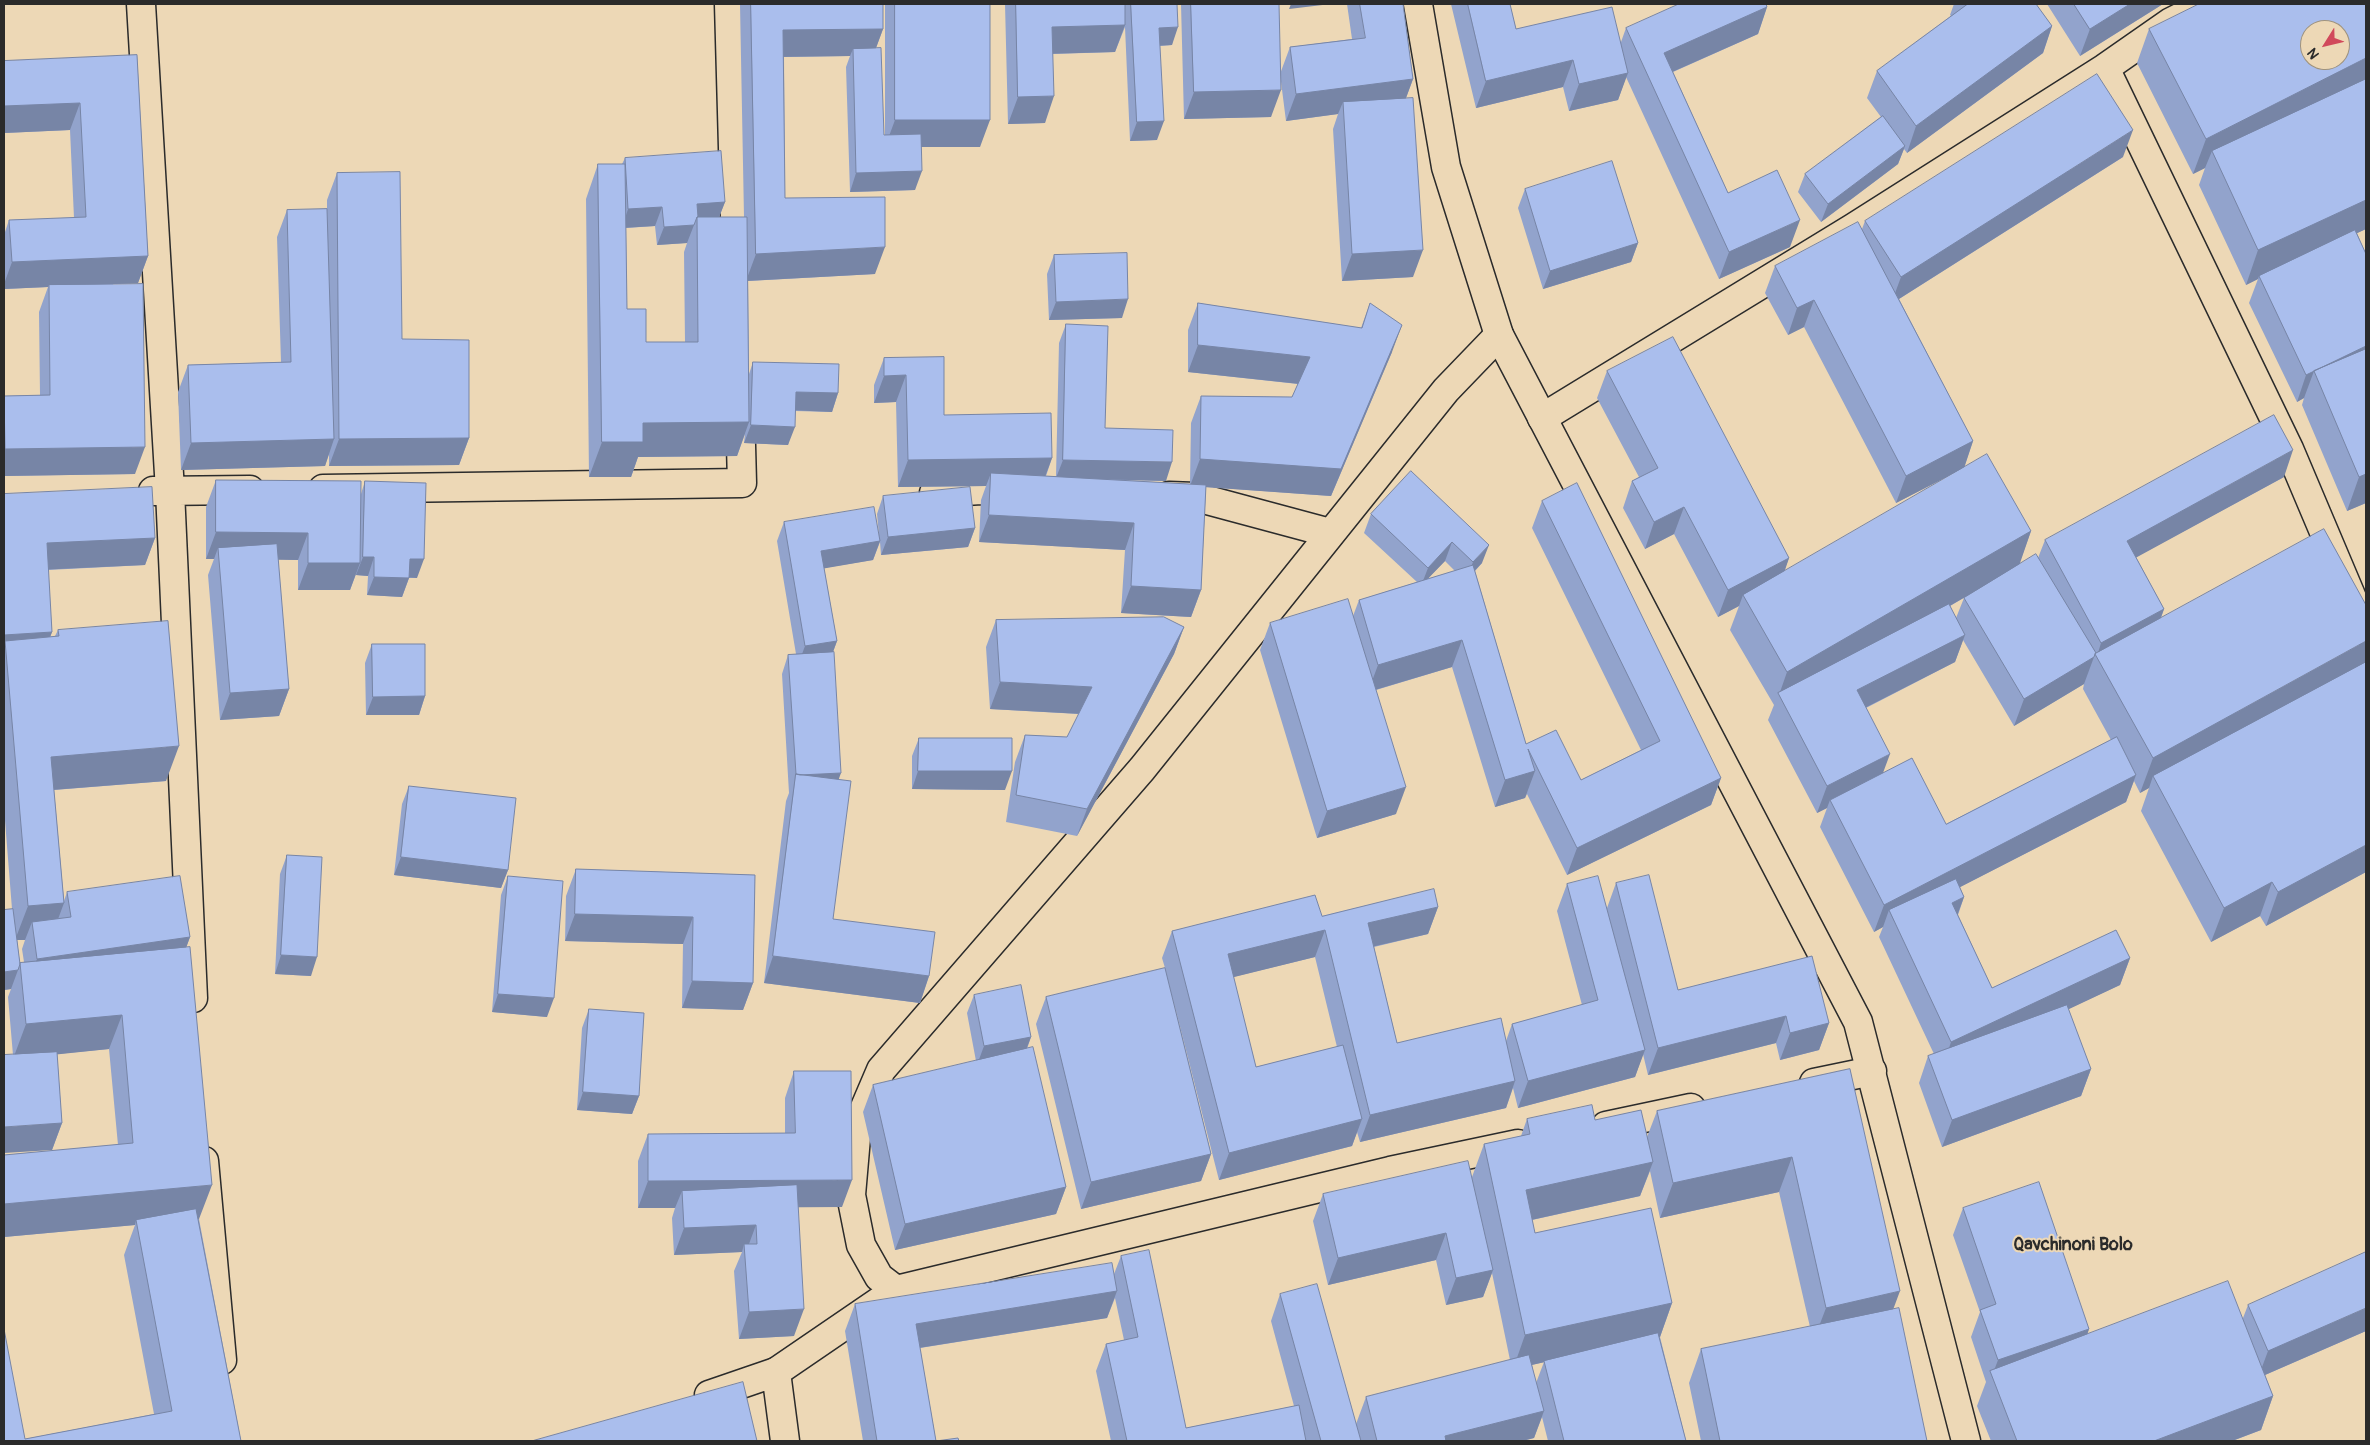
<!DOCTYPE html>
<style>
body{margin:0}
#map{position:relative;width:2370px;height:1445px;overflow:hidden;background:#edd8b6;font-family:Pangolin,sans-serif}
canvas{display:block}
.frame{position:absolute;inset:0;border:5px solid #2b2b2b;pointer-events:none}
.north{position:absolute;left:2300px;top:20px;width:50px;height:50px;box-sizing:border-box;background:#edd8b6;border:1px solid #9f937e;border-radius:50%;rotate:234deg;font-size:14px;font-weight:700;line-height:20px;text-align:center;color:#2b2b2b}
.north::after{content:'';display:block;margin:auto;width:18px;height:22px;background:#d1495b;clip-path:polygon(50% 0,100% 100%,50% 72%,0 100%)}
</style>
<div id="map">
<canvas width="2370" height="1445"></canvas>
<div class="frame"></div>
<div class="north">N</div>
</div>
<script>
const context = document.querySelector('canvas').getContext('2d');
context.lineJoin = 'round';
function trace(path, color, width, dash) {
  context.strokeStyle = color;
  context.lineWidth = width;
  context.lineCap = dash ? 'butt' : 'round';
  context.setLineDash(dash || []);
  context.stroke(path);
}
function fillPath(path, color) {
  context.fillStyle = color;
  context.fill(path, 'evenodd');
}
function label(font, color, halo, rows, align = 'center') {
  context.font = font + ' Pangolin,sans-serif';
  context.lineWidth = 4;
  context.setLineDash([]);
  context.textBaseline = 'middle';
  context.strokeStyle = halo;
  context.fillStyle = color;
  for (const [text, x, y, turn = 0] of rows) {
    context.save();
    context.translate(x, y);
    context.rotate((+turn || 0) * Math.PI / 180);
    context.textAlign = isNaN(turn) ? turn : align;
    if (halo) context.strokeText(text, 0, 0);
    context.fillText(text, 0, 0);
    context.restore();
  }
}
const minor = new Path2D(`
 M141,4L170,491L193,998
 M729,4L736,255
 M2207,4L2171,22L2105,68L2289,449L2366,631
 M1542,418L1853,228L2105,68
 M323,489L742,483L740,408
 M153,491L250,490
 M934,493L981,490L1021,491
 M1169,496L1196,497L1330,533
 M1814,1083L1872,1071
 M1606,1126L1691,1108
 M204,1161L222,1360
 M896,1290L879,1277L861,1245L851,1195L857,1126L881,1070L1142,769L1446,390L1499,335
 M776,1372L896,1290L1390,1171L1518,1144`);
const tertiary = new Path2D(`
 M1418,4L1446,167L1499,335L1858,1022L1966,1441
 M709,1395L776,1372L785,1441`);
trace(minor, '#2b2b2b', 31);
trace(tertiary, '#2b2b2b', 31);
trace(minor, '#edd8b6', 28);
trace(tertiary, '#edd8b6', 28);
fillPath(new Path2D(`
 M740,4H883V29L876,48L884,135H885V4H990L980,147H921L915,190L850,192L846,67L850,56L784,57L785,198L875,274L748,281L749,374L753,362L838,393L832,412L795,411L788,445L744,443L745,434L737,456L638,457L631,477H589L586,199L598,164H622L625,158L725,202L719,217H744ZM655,226L657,245L687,243L684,252L685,342H646L627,309L626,228Z
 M1005,4H1177L1172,45L1160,46L1157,140L1130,141L1125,27L1115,52L1053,54L1045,123L1008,124Z
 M1181,4H1279L1271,117L1184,119Z
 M1347,4H1403L1413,79L1406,98L1413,277L1342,281L1333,129L1338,114L1286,121L1280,74L1290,47L1352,39Z
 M1451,4H1510L1516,29L1621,42L1626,28L1767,7L1758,34L1673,72L1728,193L1790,247L1719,279L1626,77L1618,100L1569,111L1563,87L1476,108Z
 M1954,4H2036L2052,26L2043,53L1907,153L1904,149L1898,164L1821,222L1798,192L1805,174L1881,117L1867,98L1877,71L1951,16L1950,15Z
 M2047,4H2163L2080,56Z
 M2366,4V229L2357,233L2366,254V503L2347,511L2302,405L2304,398L2297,402L2249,303L2258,279L2246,285L2199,185L2205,168L2193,174L2137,63L2149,29Z
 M137,55L148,256L138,283L113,284L135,474L4,476V396L40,395L39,312L48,287L4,289V235L9,220L74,218L70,130L4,133V61Z
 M2123,157L1899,299L1973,441L1964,468L1896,503L1804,327L1788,335L1765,293L1775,266L1862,229L1865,221Z
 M337,173L402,339L469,438L459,465L329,466V454L325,466L181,470L178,392L188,365L281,362L277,237L287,210L327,209V200Z
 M1525,189L1638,243L1631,262L1543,289L1518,208Z
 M1054,255L1122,318L1049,320L1047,274Z
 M1198,303L1361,328L1370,303L1392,352L1331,496L1206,487L1201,590L1191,617L1121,613L1125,550L979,542L981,500L986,486L898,487L896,402L874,403V385L884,358L944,357V415L1052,458L1046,476H1056L1059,343L1066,324L1105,428L1166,481L1122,480L1190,484L1191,423L1201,396L1292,397L1298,384L1188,372V330Z
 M1607,371L1789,558L1784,571L2031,531L2019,564L2038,558L2045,540L2284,477L2136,557L2164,609L2161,618L2366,872L2266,926L2260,916L2211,942L2141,811L2149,788L2140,793L2134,781L2126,802L1960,887L1964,897L1958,915L1992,988L2130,958L2120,985L2068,1009L2091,1069L2081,1096L1942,1147L1919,1083L1928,1056L1934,1054L1879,937L1883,927L1874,932L1820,827L1827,808L1817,813L1768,720L1774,705L1730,630L1739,606L1718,617L1674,534L1645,549L1623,508L1632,481L1639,477L1597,398ZM1977,590L1964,598L1956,618L1950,606ZM1963,640L2014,726L2084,684L2083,689L2111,740L1946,824L1883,773L1866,708L1955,662Z
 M1411,471L1482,563L1475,571L1526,744L1581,780L1641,750L1532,528L1542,501L1721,778L1711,805L1567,875L1527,794L1525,798L1495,807L1452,667L1376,690L1396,814L1317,838L1260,650L1270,623L1353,616L1359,600L1417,582L1364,533L1371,514ZM1445,561L1455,571L1427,579Z
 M216,480L361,494L365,481L417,578H409L402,597L367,595L368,576L356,575V574L350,590H298V560L278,559L289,689L279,716L220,720L208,575L214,559H206V507Z
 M4,494L155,538L145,565L48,570L52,632L50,637L55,636L58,630L166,781L54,790L64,901L67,892L190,937L186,948L199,1219L241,1441L25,1439L154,1414L124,1255L135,1225L4,1237V1155L118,1145L109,1049L57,1054L62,1123L52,1150L13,1055L8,997L11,989L4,990V910L12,909L4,808ZM17,940H25L22,949L24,962L20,964Z
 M883,496L975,528L968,547L881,555L880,542L873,560L824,568L837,641L833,652L839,780L833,919L929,976L920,1003L764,983L786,801L789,793L782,674L788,655L796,654L777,541L784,522L879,535L877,514Z
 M996,620L1184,627L1174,654L1077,836L1006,822L1015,762L1025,735L1067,737L1079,714L990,709L986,647Z
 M372,644L425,696L419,715H366L365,663Z
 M919,738L1005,790L912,789V756Z
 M409,786L508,870L501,888L394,875L402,804Z
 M287,855L311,976L275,974L280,874Z
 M576,869L755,875L753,983L743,1010L682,1008L683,944L565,941L566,896Z
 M508,876L547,1017L492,1012L501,895Z
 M1616,883L1678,990L1829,1023L1819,1050L1780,1060L1776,1043L1648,1075L1643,1054L1635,1077L1518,1108L1513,1088L1506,1108L1360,1142L1357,1132L1352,1146L1219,1180L1172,995L1211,1154L1201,1181L1081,1209L1036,1024L1046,997L1165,968L1162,958L1172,931L1322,916L1438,907L1428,934L1374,947L1397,1043L1506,1041L1512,1024L1582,1005L1557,911L1567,884L1607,908ZM1315,957L1337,1047L1256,1067L1233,977Z
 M974,995L1031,1037L1027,1049L1066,1187L1056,1214L895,1250L863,1112L873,1085L976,1061L967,1013Z
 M589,1009L639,1096L632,1114L577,1110L582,1028Z
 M1850,1069L1893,1310L1927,1441H1701L1689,1383L1701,1349L1810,1327L1779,1192L1660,1218L1650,1171L1640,1196L1532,1220L1535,1233L1672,1303L1660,1337L1686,1441H1548L1542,1417L1534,1438L1522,1441H1111L1096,1371L1106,1344L1124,1340L1115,1298L1107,1318L920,1348L936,1441H959H863L845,1331L855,1304L1114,1274L1121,1256L1186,1428L1294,1406L1271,1321L1280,1294L1356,1424L1366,1397L1510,1360L1492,1273L1483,1297L1446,1305L1436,1260L1328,1285L1313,1221L1323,1194L1472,1177L1484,1144L1521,1136L1527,1119L1595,1120L1647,1137L1657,1111ZM1544,1362L1536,1383L1532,1365Z
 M794,1071L842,1207H798L794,1336L739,1339L734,1271L742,1252L674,1255L672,1218L675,1208H638V1161L648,1134L785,1133V1098Z
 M1963,1208L2089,1329L2087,1334L2243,1318L2248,1305L2366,1331L2265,1375L2273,1396L2261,1430L2232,1441H1991L1977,1406L1986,1382L1971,1337L1980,1312L1953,1235Z`), '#92a3cc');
fillPath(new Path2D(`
 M1291,4H1331L1289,9Z
 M2130,4H2163L2080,56L2090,29Z
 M1767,7L1758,34L1654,80L1664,53Z
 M1125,25L1115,52L1043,54L1052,27Z
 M2052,26L2043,53L1907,153L1916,126Z
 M1178,27L1172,45L1153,46L1159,28Z
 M883,29L873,56L853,49L850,56L774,57L783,30Z
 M2366,58V86L2212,151L2205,168L2193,174L2206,139Z
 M1573,60L1563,87L1476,108L1486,81Z
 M1628,73L1618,100L1569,111L1579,84Z
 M1413,79L1403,106L1343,102L1338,114L1286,121L1296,94Z
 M1281,90L1271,117L1184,119L1194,92Z
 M1054,96L1045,123L1008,124L1018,97Z
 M80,103L70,130L4,133V106Z
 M895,120H990L980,147H885Z
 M1164,121L1157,140L1130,141L1137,122Z
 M2133,130L2123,157L1891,304L1901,277Z
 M1905,146L1898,164L1821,222L1828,204Z
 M922,171L915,190L850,192L856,173Z
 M2366,200V229L2260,278L2259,276L2258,279L2246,285L2258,250Z
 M725,202L718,220L697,222V204Z
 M662,207L655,226L622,228L628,209Z
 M1800,220L1790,247L1719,279L1729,252Z
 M694,225L687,243L657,245L664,227Z
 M1638,243L1631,262L1543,289L1550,271Z
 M885,247L875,274L746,281L756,254Z
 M1423,250L1413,277L1342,281L1352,254Z
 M148,256L138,283L49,287V285L48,287L4,289V284L12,262Z
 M1128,299L1122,318L1049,320L1056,302Z
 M1814,300L1804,327L1788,335L1797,308Z
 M1402,325L1392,352L1331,496L1190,486L1200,459Z
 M1198,345L1310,357L1300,384L1188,372Z
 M2366,346V368L2314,371Z
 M2314,371L2304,398L2297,402L2306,375Z
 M906,375L896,402L874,403L884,376Z
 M796,392L838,393L832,412L789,410Z
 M749,422L737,456L638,457L631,477H589L602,442L643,423Z
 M751,425L795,427L788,445L744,443Z
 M469,438L459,465L329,466L339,439Z
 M334,439L325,466L181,470L191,443Z
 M1973,441L1964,468L1896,503L1906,476Z
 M145,447L135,474L4,476V452L5,449Z
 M2293,450L2284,477L2117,568L2127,541Z
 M1052,458L1042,485L991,473L986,486L898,487L908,460Z
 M1063,460L1172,462L1166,481L1056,478Z
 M2366,474V503L2347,511L2359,477Z
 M1684,507L1674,534L1645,549L1654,522Z
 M989,515L1134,523L1125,550L979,542Z
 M975,528L968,547L881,555L888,537Z
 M2031,531L2019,566L1783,702L1779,695L1787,672Z
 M216,532L308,533L298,560L219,559L218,548L214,559H206Z
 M155,538L145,565L37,570L47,543Z
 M880,541L873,560L815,570L821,551Z
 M1452,542L1445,561L1421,586L1428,568Z
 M1489,545L1482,563L1466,580L1473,562Z
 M363,557H374L368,576L356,575Z
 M1789,558L1780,585L1743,595L1739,606L1718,617L1728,590Z
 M410,559H424L417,578L403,577Z
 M308,563H360L350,590H298Z
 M374,577L409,578L402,597L367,595Z
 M1131,586L1201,590L1191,617L1121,613Z
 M2164,609L2154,636L2097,656L2101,643Z
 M1184,627L1174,654L1077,836L1087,809Z
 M52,632L42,659L5,641L4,644V635Z
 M1965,635L1955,662L1847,717L1857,690Z
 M1462,640L1452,667L1368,692L1378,665Z
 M837,641L830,660L798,665L805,646Z
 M2366,641V669L2153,776L2149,788L2140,793L2153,758Z
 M2094,657L2084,684L2014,726L2024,699Z
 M1000,682L1092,687L1082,714L990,709Z
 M289,689L279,716L220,720L230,693Z
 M425,696L419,715H366L373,697Z
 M179,746L166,781L39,791L51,757Z
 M1890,754L1880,781L1830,800L1827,808L1817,813L1827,786Z
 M918,771H1012L1005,790L912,789Z
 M1535,771L1525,798L1495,807L1505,780Z
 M841,773L834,792L796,775Z
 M2136,775L2126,802L1894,921L1889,910L1883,927L1874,932L1884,905Z
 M1721,778L1711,805L1567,875L1577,848Z
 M1406,787L1396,814L1317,838L1327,811Z
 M2366,845V872L2266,926L2278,892Z
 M401,857L508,870L501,888L394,875Z
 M2272,882L2260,916L2211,942L2224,908Z
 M1964,897L1954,924L1952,903Z
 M64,903L51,938L32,922L25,940H15L28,906Z
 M1438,907L1428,934L1358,950L1368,923Z
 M575,914L693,917L683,944L565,941Z
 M1325,930L1315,957L1218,981L1228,954Z
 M190,937L180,964L27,986L37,959Z
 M281,955L317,957L311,976L275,974Z
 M773,956L929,976L920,1003L764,983Z
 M2130,958L2120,985L1942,1069L1951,1042Z
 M18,970L11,989L4,990V972Z
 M692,981L753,983L743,1010L682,1008Z
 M498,994L554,998L547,1017L492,1012Z
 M122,1015L109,1049L13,1059L26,1024Z
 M1786,1016L1776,1043L1648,1075L1658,1048Z
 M1829,1023L1819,1050L1780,1060L1790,1033Z
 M1031,1037L1024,1055L977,1065L984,1046Z
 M1645,1050L1635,1077L1518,1108L1528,1081Z
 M2091,1069L2081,1096L1942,1147L1952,1120Z
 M1515,1081L1506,1108L1360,1142L1370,1115Z
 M583,1092L639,1096L632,1114L577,1110Z
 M1362,1119L1352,1146L1219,1180L1229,1153Z
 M62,1123L52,1150L4,1153V1127Z
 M1211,1154L1201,1181L1081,1209L1091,1182Z
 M1792,1157L1779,1192L1660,1218L1673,1183Z
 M1653,1162L1640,1196L1513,1224L1526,1190Z
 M852,1180L842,1207L683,1208L682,1191L675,1208H638L648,1181Z
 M212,1185L199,1219L137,1225L136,1220L135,1225L4,1237V1204Z
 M1066,1187L1056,1214L895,1250L905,1224Z
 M756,1225L746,1252L744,1244L742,1252L674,1255L684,1228Z
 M1446,1233L1436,1260L1328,1285L1338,1258Z
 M1493,1270L1483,1297L1446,1305L1456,1278Z
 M1117,1291L1107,1318L906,1350L916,1324Z
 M1900,1291L1887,1326L1813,1342L1826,1308Z
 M1672,1303L1660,1337L1513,1369L1525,1335Z
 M2366,1308V1331L2258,1378L2268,1351Z
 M804,1309L794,1336L739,1339L749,1312Z
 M2089,1329L2080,1356L1992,1376L1998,1360Z
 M2273,1396L2261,1430L2232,1441H2154Z
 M1544,1411L1534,1438L1522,1441H1443L1445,1436Z`), '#7785a6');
const building = new Path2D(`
 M751,4H883V29L783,30L785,198L885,197V247L756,254Z
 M895,4H990V120H895Z
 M1016,4H1125V25L1052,27L1054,96L1018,97Z
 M1131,4H1177L1178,27L1159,28L1164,121L1137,122Z
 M1191,4H1279L1281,90L1194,92Z
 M1360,4H1403L1413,79L1296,94L1290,47L1365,38Z
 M1468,4H1510L1516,29L1612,7L1628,73L1579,84L1573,60L1486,81Z
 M1679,4H1766L1767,7L1664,53L1728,193L1777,170L1800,220L1729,252L1626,28Z
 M1968,4H2036L2052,26L1916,126L1877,71Z
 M2074,4H2130L2090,29Z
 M2199,4H2366V58L2206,139L2149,29ZM2310,30H2340V60H2310Z
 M881,48L884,135L921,134L922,171L856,173L853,49Z
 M137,55L148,256L12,262L9,220L86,217L80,103L4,106V61Z
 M2097,74L2133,130L1901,277L1865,221Z
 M2366,79V200L2258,250L2212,151Z
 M1413,98L1423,250L1352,254L1343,102Z
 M1883,116L1905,146L1828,204L1805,174Z
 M721,151L725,202L697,204L698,217H697L694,225L664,227L662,207L628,209L625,158Z
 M1612,161L1638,243L1550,271L1525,189Z
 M598,164H625L627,309H646V342H698L697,217H747L749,422L643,423V442H602Z
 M400,172L402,339L469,340V438L339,439L337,173Z
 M327,209L334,439L191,443L188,365L291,362L287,210Z
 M1858,222L1973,441L1906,476L1814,300L1797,308L1775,266Z
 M2355,230L2366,254V346L2306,375L2259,276Z
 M1127,253L1128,299L1056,302L1054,255Z
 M143,284L145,447L5,449L4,396L50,395L49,285Z
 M1198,303L1362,328L1370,303L1402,325L1341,469L1200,459L1201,396L1292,397L1310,357L1198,345Z
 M1066,324L1108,326L1105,428L1173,430L1172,462L1063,460Z
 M1673,337L1789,558L1728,590L1684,507L1654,522L1632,481L1658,468L1607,371Z
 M2366,349V474L2359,477L2314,371Z
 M944,357V415L1051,413L1052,458L908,460L906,375L884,376V358Z
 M753,362L839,364L838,393L796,392L795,427L751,425Z
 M2274,415L2293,450L2127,541L2164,609L2101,643L2045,540Z
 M1987,454L2031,531L1787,672L1743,595Z
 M1411,471L1489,545L1473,562L1452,542L1428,568L1371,514Z
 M991,473L1206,485L1201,590L1131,586L1134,523L989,515Z
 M216,480L361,481L360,563H308V533L216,532Z
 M365,481L426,483L424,559H410L409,578L374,577V557H363Z
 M1577,483L1721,778L1577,848L1528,749L1535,771L1505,780L1462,640L1378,665L1359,600L1473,565L1526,744L1556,730L1581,780L1660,741L1542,501Z
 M152,487L155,538L47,543L52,632L4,635V494Z
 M970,487L975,528L888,537L883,496Z
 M874,507L880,541L821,551L837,641L805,646L784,522Z
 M2324,529L2366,605V641L2153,758L2095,654Z
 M277,544L289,689L230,693L218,548Z
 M2036,554L2096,653L2095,654L2094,657L2024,699L1964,598Z
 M1348,599L1406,787L1327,811L1270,623Z
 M1949,604L1965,635L1857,690L1890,754L1827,786L1778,693Z
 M1164,617L1184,627L1087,809L1016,795L1025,735L1067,737L1092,687L1000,682L996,620Z
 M168,621L179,746L51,757L64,903L28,906L5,641L59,636L58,630Z
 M372,644H425V696L373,697Z
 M834,652L841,773L800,775L796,774L788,655Z
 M2366,662V845L2278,892L2272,882L2224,908L2153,776Z
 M2117,737L2136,775L1884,905L1830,800L1912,758L1946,824Z
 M919,738H1012V771H918Z
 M796,774L851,781L833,919L935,932L929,976L773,956Z
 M409,786L516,798L508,870L401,857Z
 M287,855L322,857L317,957L281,955Z
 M576,869L755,875L753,983L692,981L693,917L575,914Z
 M1649,875L1678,990L1812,956L1829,1023L1790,1033L1786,1016L1658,1048L1616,883Z
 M180,876L190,937L37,959L32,922L71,917L67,892Z
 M508,876L563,881L554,998L498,994Z
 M1598,876L1645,1050L1528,1081L1512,1024L1598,1000L1567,884Z
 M1956,879L1964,897L1952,903L1992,988L2116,930L2130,958L1951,1042L1889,910Z
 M1434,889L1438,907L1368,923L1397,1043L1501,1018L1515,1081L1370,1115L1325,930L1228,954L1256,1067L1343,1045L1362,1119L1229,1153L1172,931L1315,895L1322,916Z
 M13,909L20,964L18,970L4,972V910Z
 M190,947L212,1185L4,1204V1155L133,1143L122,1015L26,1024L20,963Z
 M1165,968L1211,1154L1091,1182L1046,997Z
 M1021,985L1031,1037L984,1046L974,995Z
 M2067,1005L2091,1069L1952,1120L1928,1056Z
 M589,1009L644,1013L639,1096L583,1092Z
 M1033,1047L1066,1187L905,1224L873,1085Z
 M57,1052L62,1123L4,1127V1055Z
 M1850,1069L1900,1291L1826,1308L1792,1157L1673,1183L1657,1111Z
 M794,1071H851L852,1180L648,1181V1134L795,1133Z
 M1592,1105L1595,1120L1641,1110L1653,1162L1526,1190L1535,1233L1651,1208L1672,1303L1525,1335L1484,1144L1530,1134L1527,1119Z
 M1468,1161L1493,1270L1456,1278L1446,1233L1338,1258L1323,1194Z
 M2039,1182L2089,1329L1998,1360L1980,1310L1996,1304L1963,1208Z
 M797,1185L804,1309L749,1312L744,1244H757L756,1225L684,1228L682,1191Z
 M196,1209L241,1441H4V1329L25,1439L172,1411L136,1220Z
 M1149,1250L1186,1428L1299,1405L1306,1441H1127L1106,1344L1138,1337L1121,1256Z
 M2366,1252V1308L2268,1351L2248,1305Z
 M1112,1263L1117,1291L916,1324L936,1441L958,1438L959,1441H877L855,1304Z
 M2228,1281L2273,1396L2154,1441H2017L1990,1371Z
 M1317,1284L1361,1441H1321L1280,1294Z
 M1899,1308L1927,1441H1720L1701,1349Z
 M1658,1333L1686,1441H1564L1544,1361Z
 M1529,1355L1544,1411L1445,1436L1446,1441H1377L1366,1397Z
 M743,1382L757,1441H532Z`);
fillPath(building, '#aabeed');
trace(building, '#7785a6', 1);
label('bold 18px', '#2b2b2b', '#edd8b6', [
 ["Qavchinoni Bolo",2073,1245]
]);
</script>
